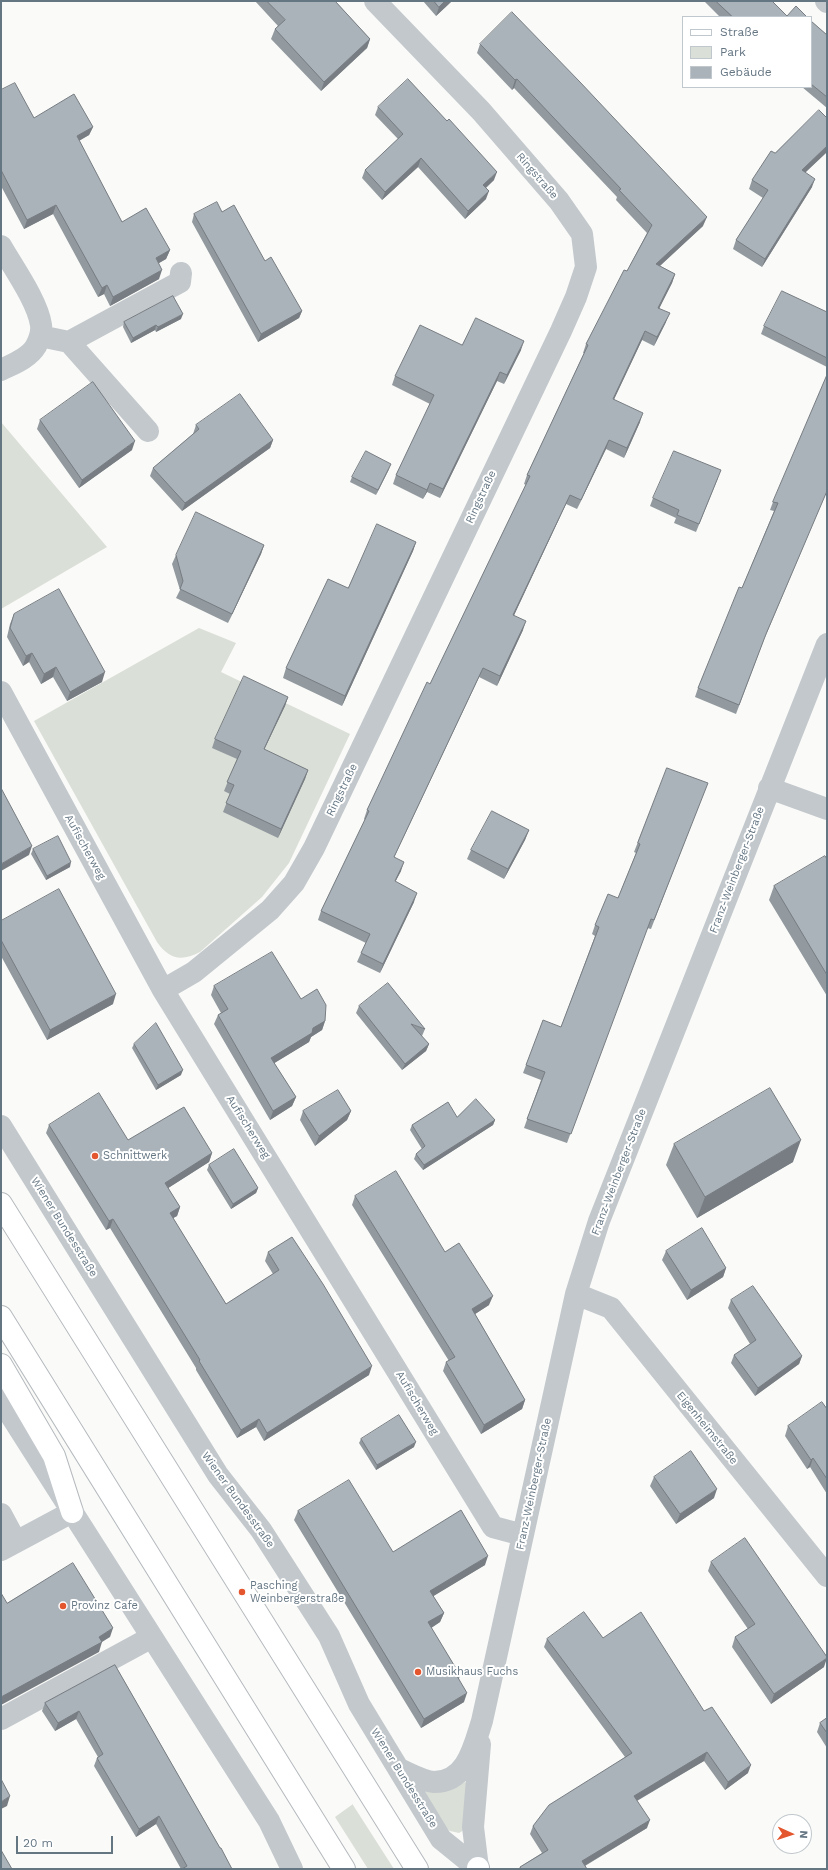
<!DOCTYPE html>
<meta charset="utf-8">
<style>
body{margin:0}
#map{position:relative;width:828px;height:1870px;overflow:hidden;background:#fafaf8;font-family:"Work Sans",sans-serif}
canvas{display:block}
.frame{position:absolute;inset:0;border:2px solid #657683;pointer-events:none}
.legend{position:absolute;left:682px;top:16px;width:130px;height:72px;box-sizing:border-box;background:#fff;border:1px solid #c1c8cd;margin:0;padding:5px 7px;list-style:none;font-size:12px;color:#657683}
.legend li{display:flex;align-items:center;gap:8px;height:20px}
.legend b{width:20px;border:1px solid #c1c8cd}
.north{position:absolute;left:772px;top:1814px;width:40px;height:40px;box-sizing:border-box;background:#fff;border:1px solid #c1c8cd;border-radius:50%;rotate:93deg;font-size:11px;font-weight:700;line-height:16px;text-align:center;color:#657683}
.north::after{content:'';display:block;margin:auto;width:14px;height:18px;background:#e4572e;clip-path:polygon(50% 0,100% 100%,50% 72%,0 100%)}
.scale{position:absolute;left:16px;top:1836px;width:97px;height:18px;box-sizing:border-box;border:2px solid #657683;border-top:0;padding-left:5px;font-size:12px;line-height:14px;white-space:nowrap;color:#657683;-webkit-text-stroke:3px #fff;paint-order:stroke}
</style>
<div id="map">
<canvas width="828" height="1870"></canvas>
<div class="frame"></div>
<ul class="legend">
<li><b style="height:5px;background:#fff"></b>Straße</li>
<li><b style="height:11px;background:#dadfd7"></b>Park</li>
<li><b style="height:11px;background:#aab3b9"></b>Gebäude</li>
</ul>
<div class="north">N</div>
<div class="scale">20 m</div>
</div>
<script>
const context = document.querySelector('canvas').getContext('2d');
context.lineJoin = 'round';
function fillPath(path, color) {
  context.fillStyle = color;
  context.fill(path, 'evenodd');
}
function trace(path, color, width, dash) {
  context.strokeStyle = color;
  context.lineWidth = width;
  context.lineCap = dash ? 'butt' : 'round';
  context.setLineDash(dash || []);
  context.stroke(path);
}
function label(font, color, halo, rows, align = 'center') {
  context.font = font + ' "Work Sans",sans-serif';
  context.lineWidth = 4;
  context.setLineDash([]);
  context.textBaseline = 'middle';
  context.strokeStyle = halo;
  context.fillStyle = color;
  for (const [text, x, y, turn = 0] of rows) {
    context.save();
    context.translate(x, y);
    context.rotate((+turn || 0) * Math.PI / 180);
    context.textAlign = isNaN(turn) ? turn : align;
    if (halo) context.strokeText(text, 0, 0);
    context.fillText(text, 0, 0);
    context.restore();
  }
}
fillPath(new Path2D(`
 M1,422L107,547L1,609Z
 M199,628L236,643L221,672L350,734L289,863L262,897L200,952C181,962 169,959 157,942L34,721Z
 M465,1782L468,1784L464,1830L459,1833L450,1831L444,1826L422,1790L455,1787Z
 M353,1804V1805L394,1869H368L335,1817Z`), '#dadfd7');
const major = new Path2D(`
 M1,1204L417,1869
 M1,1317L344,1869
 M1,1365L54,1456L72,1512
 M478,1868V1869`);
trace(major, '#b5babe', 24);
trace(new Path2D(`
 M826,1L827,2
 M1,246C13,267 38,302 41,325C42,332 39,340 36,346C29,358 13,364 1,370
 M40,336L69,342L148,431
 M69,342L180,282L181,273
 M1,692L163,990L493,1527L523,1535
 M769,788L827,809
 M163,990L194,972L270,910L294,883L314,848L561,331L576,297L586,267L582,234L559,201L481,111L375,1
 M1,1126L218,1475L261,1530L329,1636L359,1704L441,1839L478,1869
 M576,1294L611,1308L827,1576
 M1,1400L269,1821L292,1869
 M1,1514L16,1542
 M1,1550L72,1512
 M1,1719L152,1637
 M399,1769C409,1773 422,1781 434,1782C467,1782 474,1746 482,1721L576,1294L599,1221L827,644
 M478,1868L473,1827L480,1744`), '#c3c8cc', 22);
trace(major, '#fff', 22);
fillPath(new Path2D(`
 M255,1H335L370,39L367,48L321,91L271,39L275,29L278,26Z
 M423,1H452L436,16Z
 M704,1H772L787,16L807,17H720Z
 M811,21L827,35V108L802,87H811Z
 M480,44L703,226L660,266L675,274L672,283L659,308L666,322L654,346L642,340L614,399L640,422L624,458L606,449L577,509L566,504L514,615L523,630L497,686L479,677L394,857L401,871L395,882L414,902L380,973L357,962L361,953L366,943L318,920L321,911L365,820L364,819L367,810L430,684L526,485L524,484L527,475L584,353H583L586,344L627,271L647,233L616,200L617,197L514,88L512,90L477,53Z
 M1,90L34,118L93,127L89,135L79,141L122,222L170,250L166,259L159,263V279L110,306L104,294L98,297L53,214L24,229L1,186Z
 M378,107L494,180L486,188V199L465,219L418,167L382,200L362,178L365,170L398,139L375,115Z
 M827,118V152L805,173L812,187L762,267L733,249L736,240L763,198L749,189L752,180L775,153Z
 M222,212L302,311L299,318L258,342L192,222L194,214Z
 M827,312V367L761,334L764,326Z
 M181,319L156,332L155,330L131,343L123,327L124,322Z
 M462,345L521,350L504,384L497,381L440,498L427,492L423,499L393,484L396,475L430,404L392,385L395,376Z
 M827,375L763,642L736,714L695,697L698,688L742,588L774,511L770,510L773,502Z
 M40,420L132,450L79,488L37,429Z
 M196,425L273,440L270,448L182,511L150,476L153,468L193,434Z
 M389,469L376,495L350,482L352,477Z
 M718,478L696,532L674,523L676,518L650,506L653,498Z
 M416,542L413,551L342,706L283,678L286,668L348,588Z
 M264,545L261,554L228,623L176,598L180,590L172,564L176,555Z
 M14,614L102,682L67,701L53,677L41,684L29,662L23,666L7,637L10,624Z
 M288,697L285,706L264,750L308,770L305,779L278,838L223,812L230,794L224,791L237,759L212,748L215,739Z
 M667,768L704,792L651,929L647,928L567,1143L524,1128L541,1080L523,1073L526,1065L561,1027L595,936L592,934L595,925L618,898L636,853L634,852Z
 M529,830L525,840L504,879L467,859L471,850Z
 M33,849L70,867L46,880L31,854Z
 M827,859V996L769,900L774,886Z
 M1,921L113,1004L47,1040L1,956Z
 M214,986L301,999L325,1021L322,1030L311,1037L309,1042L274,1063L296,1097L292,1106L270,1120L214,1024L218,1015L221,1013L211,995Z
 M359,1006L425,1029L422,1036H421L429,1044L426,1051L402,1070L356,1013Z
 M134,1044L181,1075L156,1090L132,1048Z
 M303,1111H351L347,1120L315,1146L300,1120Z
 M457,1117L495,1120L493,1125L423,1170L414,1159L416,1154L422,1149L410,1130L412,1125Z
 M49,1125L128,1140L212,1153L209,1162L168,1188L180,1207L177,1216L173,1218L226,1304L273,1274L265,1261L268,1252L369,1375L264,1441L256,1427L237,1438L196,1370V1368L110,1228L106,1230L46,1133Z
 M674,1144L793,1162L697,1218L666,1165Z
 M209,1165L258,1188L256,1193L231,1209L207,1170Z
 M355,1196L445,1252L489,1305L475,1314L525,1400L522,1409L481,1434L443,1371L446,1362L449,1361L352,1205Z
 M666,1251L726,1268L723,1277L687,1300L662,1260Z
 M731,1300L802,1356L799,1364L755,1396L731,1363L734,1355L750,1344L728,1308Z
 M827,1409V1494L810,1467L807,1469L785,1436L788,1426Z
 M361,1439L414,1447L376,1470L359,1443Z
 M654,1477L714,1498L676,1524L650,1486Z
 M298,1511L393,1552L485,1565L433,1596L444,1613L440,1622L431,1628L460,1675L459,1679L464,1702L421,1728L294,1520Z
 M711,1562L824,1667L771,1704L732,1647L735,1637L748,1629L708,1571Z
 M603,1638L704,1711L748,1773L725,1790L704,1761L637,1801L647,1828L585,1866L587,1869H519L520,1867L542,1853L530,1834L533,1826L625,1757L544,1647L547,1639Z
 M115,1665L220,1848L232,1869H181L156,1824L136,1837L94,1766L97,1758L98,1757L76,1719L55,1731L42,1711L45,1703Z
 M827,1718V1748L817,1732L820,1723Z`), '#929a9f');
fillPath(new Path2D(`
 M445,1H452L436,16L439,7Z
 M370,39L367,48L321,91L324,82Z
 M517,79L514,88L512,90L515,80Z
 M93,127L89,135L73,144L77,136Z
 M827,146V152L798,179L802,170Z
 M421,158L418,167L382,200L385,192Z
 M497,172L494,180L480,193L483,185Z
 M815,179L812,187L762,267L765,259Z
 M489,191L486,199L465,219L468,211Z
 M56,205L53,214L24,229L27,220Z
 M707,217L703,226L652,273L656,264Z
 M170,250L166,259L152,267L156,258Z
 M162,270L159,279L110,306L113,297Z
 M675,274L672,283L655,317L658,308Z
 M107,285L104,294L98,297L102,288Z
 M302,311L299,318L258,342L261,334Z
 M670,313L666,322L654,346L657,337Z
 M183,314L181,319L156,332L158,327Z
 M156,325L155,330L131,343L133,338Z
 M645,331L642,340L610,408L613,399Z
 M524,341L521,350L504,384L507,375Z
 M500,372L497,381L440,498L443,489Z
 M643,413L640,422L624,458L627,448Z
 M273,440L270,448L182,511L185,503Z
 M609,440L606,449L577,509L581,500Z
 M135,441L132,450L79,488L82,480Z
 M391,464L389,469L376,495L378,490Z
 M430,483L427,492L423,499L427,490Z
 M827,491L763,642L736,714L766,634Z
 M570,495L566,504L510,624L513,615Z
 M416,542L413,551L342,706L345,696Z
 M264,545L261,554L228,623L232,614Z
 M526,621L523,630L497,686L500,676Z
 M32,653L29,662L23,666L26,656Z
 M56,667L53,677L41,684L44,674Z
 M483,668L479,677L390,866L394,857Z
 M105,672L102,682L67,701L70,692Z
 M288,697L285,706L260,758L264,749Z
 M308,770L305,779L278,838L281,829Z
 M529,830L525,840L504,879L508,869Z
 M32,846L29,855L1,871V864Z
 M71,862L70,867L46,880L47,876Z
 M404,862L401,871L391,890L395,881Z
 M417,893L414,902L380,973L383,964Z
 M116,994L113,1004L47,1040L50,1030Z
 M325,1021L322,1030L311,1037L309,1042L268,1067L271,1058L313,1028Z
 M429,1044L426,1051L402,1070L405,1064Z
 M183,1070L181,1075L156,1090L158,1085Z
 M296,1097L292,1106L270,1120L273,1111Z
 M351,1111L347,1120L315,1146L319,1136Z
 M495,1120L493,1125L423,1170L424,1165Z
 M801,1140L793,1162L697,1218L705,1197Z
 M212,1153L209,1162L162,1192L165,1183Z
 M258,1188L256,1193L231,1209L233,1204Z
 M180,1207L177,1216L166,1222L170,1213Z
 M113,1219L110,1228L106,1230L109,1221Z
 M726,1268L723,1277L687,1300L691,1290Z
 M493,1296L489,1305L469,1318L472,1309Z
 M802,1356L799,1364L755,1396L758,1388Z
 M372,1366L369,1375L264,1441L267,1433Z
 M525,1400L522,1409L481,1434L484,1425Z
 M259,1419L256,1427L237,1438L241,1430Z
 M416,1442L414,1447L376,1470L377,1465Z
 M813,1458L810,1467L807,1469L811,1460Z
 M717,1489L714,1498L676,1524L680,1514Z
 M488,1556L485,1565L427,1600L430,1591Z
 M444,1613L440,1622L425,1632L428,1622Z
 M113,1628L110,1637L102,1642L99,1652L1,1705V1697Z
 M827,1658L824,1667L771,1704L774,1694Z
 M467,1693L464,1702L421,1728L424,1719Z
 M79,1711L76,1719L55,1731L58,1723Z
 M707,1752L704,1761L631,1804L634,1796Z
 M751,1765L748,1773L725,1790L728,1782Z
 M10,1796L7,1806L1,1809V1802Z
 M159,1816L156,1824L136,1837L139,1829Z
 M650,1820L647,1828L579,1869L582,1861Z`), '#777d82');
const building = new Path2D(`
 M267,1H335L370,39L324,82L275,29L285,20Z
 M434,1H445L439,7Z
 M716,1H772L787,16L796,6L807,17H733Z
 M512,12L580,82L707,217L656,264L675,274L658,308L670,313L657,337L645,331L613,399L643,413L627,448L609,440L581,500L570,495L513,615L526,621L500,676L483,668L394,857L404,862L395,881L417,893L383,964L361,953L370,934L321,911L369,811L367,810L427,682L430,684L530,476L527,475L588,345L586,344L624,270L627,271L652,225L619,190L621,189L517,79L515,80L480,44Z
 M811,21L827,35V97L811,84Z
 M408,79L447,121L449,119L497,172L483,185L489,191L468,211L421,158L385,192L365,170L403,134L378,107Z
 M15,83L34,118L74,94L93,127L77,136L122,222L146,208L170,250L156,258L162,270L113,297L107,285L102,288L56,205L27,220L1,170V90Z
 M819,110L827,118V146L802,170L815,179L765,259L736,240L768,190L752,180L771,151L775,153Z
 M217,202L222,212L234,205L265,261L271,257L302,311L261,334L194,214Z
 M782,291L827,312V358L764,326Z
 M173,296L183,314L158,327L156,325L133,338L124,322Z
 M476,318L524,341L507,375L500,372L443,489L430,483L427,490L396,475L434,395L395,376L420,325L462,345Z
 M827,375V491L766,634L739,705L698,688L739,587L742,588L778,503L773,502Z
 M93,382L135,441L82,480L40,420Z
 M240,394L273,440L185,503L153,468L199,429L196,425Z
 M366,451L391,464L378,490L352,477Z
 M674,451L721,470L699,524L677,515L679,510L653,498Z
 M196,512L264,545L232,614L180,589L183,581L176,555Z
 M377,524L416,542L345,696L286,668L328,579L348,588Z
 M59,589L105,672L70,692L56,667L44,674L32,653L26,656L10,628L14,614Z
 M244,676L288,697L264,749L308,770L281,829L226,803L234,785L227,782L241,751L215,739Z
 M667,768L708,783L654,920L651,919L571,1134L527,1119L545,1072L526,1065L543,1020L561,1027L599,927L595,925L608,894L618,898L640,844L638,843Z
 M1,788L32,846L1,864Z
 M492,811L529,830L508,869L471,850Z
 M58,836L71,862L47,876L33,849Z
 M825,856L827,859V975L774,886Z
 M59,889L116,994L50,1030L1,940V921Z
 M272,952L301,999L317,989L326,1005L325,1021L313,1028L312,1033L271,1058L296,1097L273,1111L218,1015L228,1009L214,986Z
 M388,983L425,1029L411,1024L429,1044L405,1064L359,1006Z
 M156,1023L183,1070L158,1085L134,1044Z
 M770,1088L801,1140L705,1197L674,1144Z
 M338,1090L351,1111L319,1136L303,1111Z
 M99,1093L128,1140L184,1107L212,1153L165,1183L180,1207L170,1213L226,1304L279,1270L268,1252L292,1237L323,1284L372,1366L267,1433L259,1419L241,1430L199,1361L200,1360L113,1219L109,1221L49,1125Z
 M476,1099L495,1120L424,1165L416,1154L425,1146L412,1125L448,1102L457,1117Z
 M234,1149L258,1188L233,1204L209,1165Z
 M396,1171L445,1252L459,1243L493,1296L472,1309L525,1400L484,1425L446,1362L455,1357L355,1196Z
 M702,1228L726,1268L691,1290L666,1251Z
 M753,1286L802,1356L758,1388L734,1355L756,1340L731,1300Z
 M822,1402L827,1409V1479L813,1458L811,1460L788,1426Z
 M399,1415L416,1442L377,1465L361,1439Z
 M691,1451L717,1489L680,1514L654,1477Z
 M349,1480L393,1552L461,1510L488,1556L430,1591L444,1613L428,1622L460,1675L457,1676L467,1693L424,1719L298,1511Z
 M745,1538L827,1657V1658L774,1694L735,1637L755,1624L711,1562Z
 M73,1563L113,1628L99,1637L102,1642L1,1697V1593L7,1603Z
 M584,1612L603,1638L641,1612L704,1711L712,1707L751,1765L728,1782L707,1752L634,1796L650,1820L582,1861L587,1869H521L520,1867L548,1850L533,1826L549,1805L632,1753L547,1639Z
 M115,1665L220,1848H221L232,1869H182L187,1866L159,1816L139,1829L97,1758L103,1754L79,1711L58,1723L45,1703Z
 M827,1718V1733L820,1723Z
 M1,1779L10,1796L1,1802Z
 M1,1850L12,1869H1Z`);
fillPath(building, '#aab3b9');
trace(building, '#777d82', 1);
for (const [x, y, r, color] of [
 [95,1156,4,"#e4572e"],
 [242,1592,4,"#e4572e"],
 [63,1606,4,"#e4572e"],
 [418,1672,4,"#e4572e"]
]) {
  const dot = new Path2D();
  dot.arc(x, y, r, 0, 2 * Math.PI);
  context.fillStyle = color;
  context.fill(dot);
  trace(dot, '#fff', 1.5);
}
label('11px', '#657683', '#fff', [
 ["Ringstraße",537,176,49],
 ["Ringstraße",481,497,-65],
 ["Ringstraße",342,790,-64],
 ["Aufischerweg",85,847,61],
 ["Franz-Weinberger-Straße",737,870,-69],
 ["Aufischerweg",248,1127,58],
 ["Franz-Weinberger-Straße",619,1172,-69],
 ["Wiener Bundesstraße",64,1227,58],
 ["Aufischerweg",417,1403,59],
 ["Eigenheimstraße",707,1428,51],
 ["Franz-Weinberger-Straße",534,1484,-78],
 ["Wiener Bundesstraße",238,1500,54],
 ["Wiener Bundesstraße",404,1778,58]
]);
label('11px', '#657683', '#fff', [
 ["Schnittwerk",103,1156],
 ["Pasching",250,1586],
 ["Weinbergerstraße",250,1599],
 ["Provinz Cafe",71,1606],
 ["Musikhaus Fuchs",426,1672]
], 'left');
</script>
